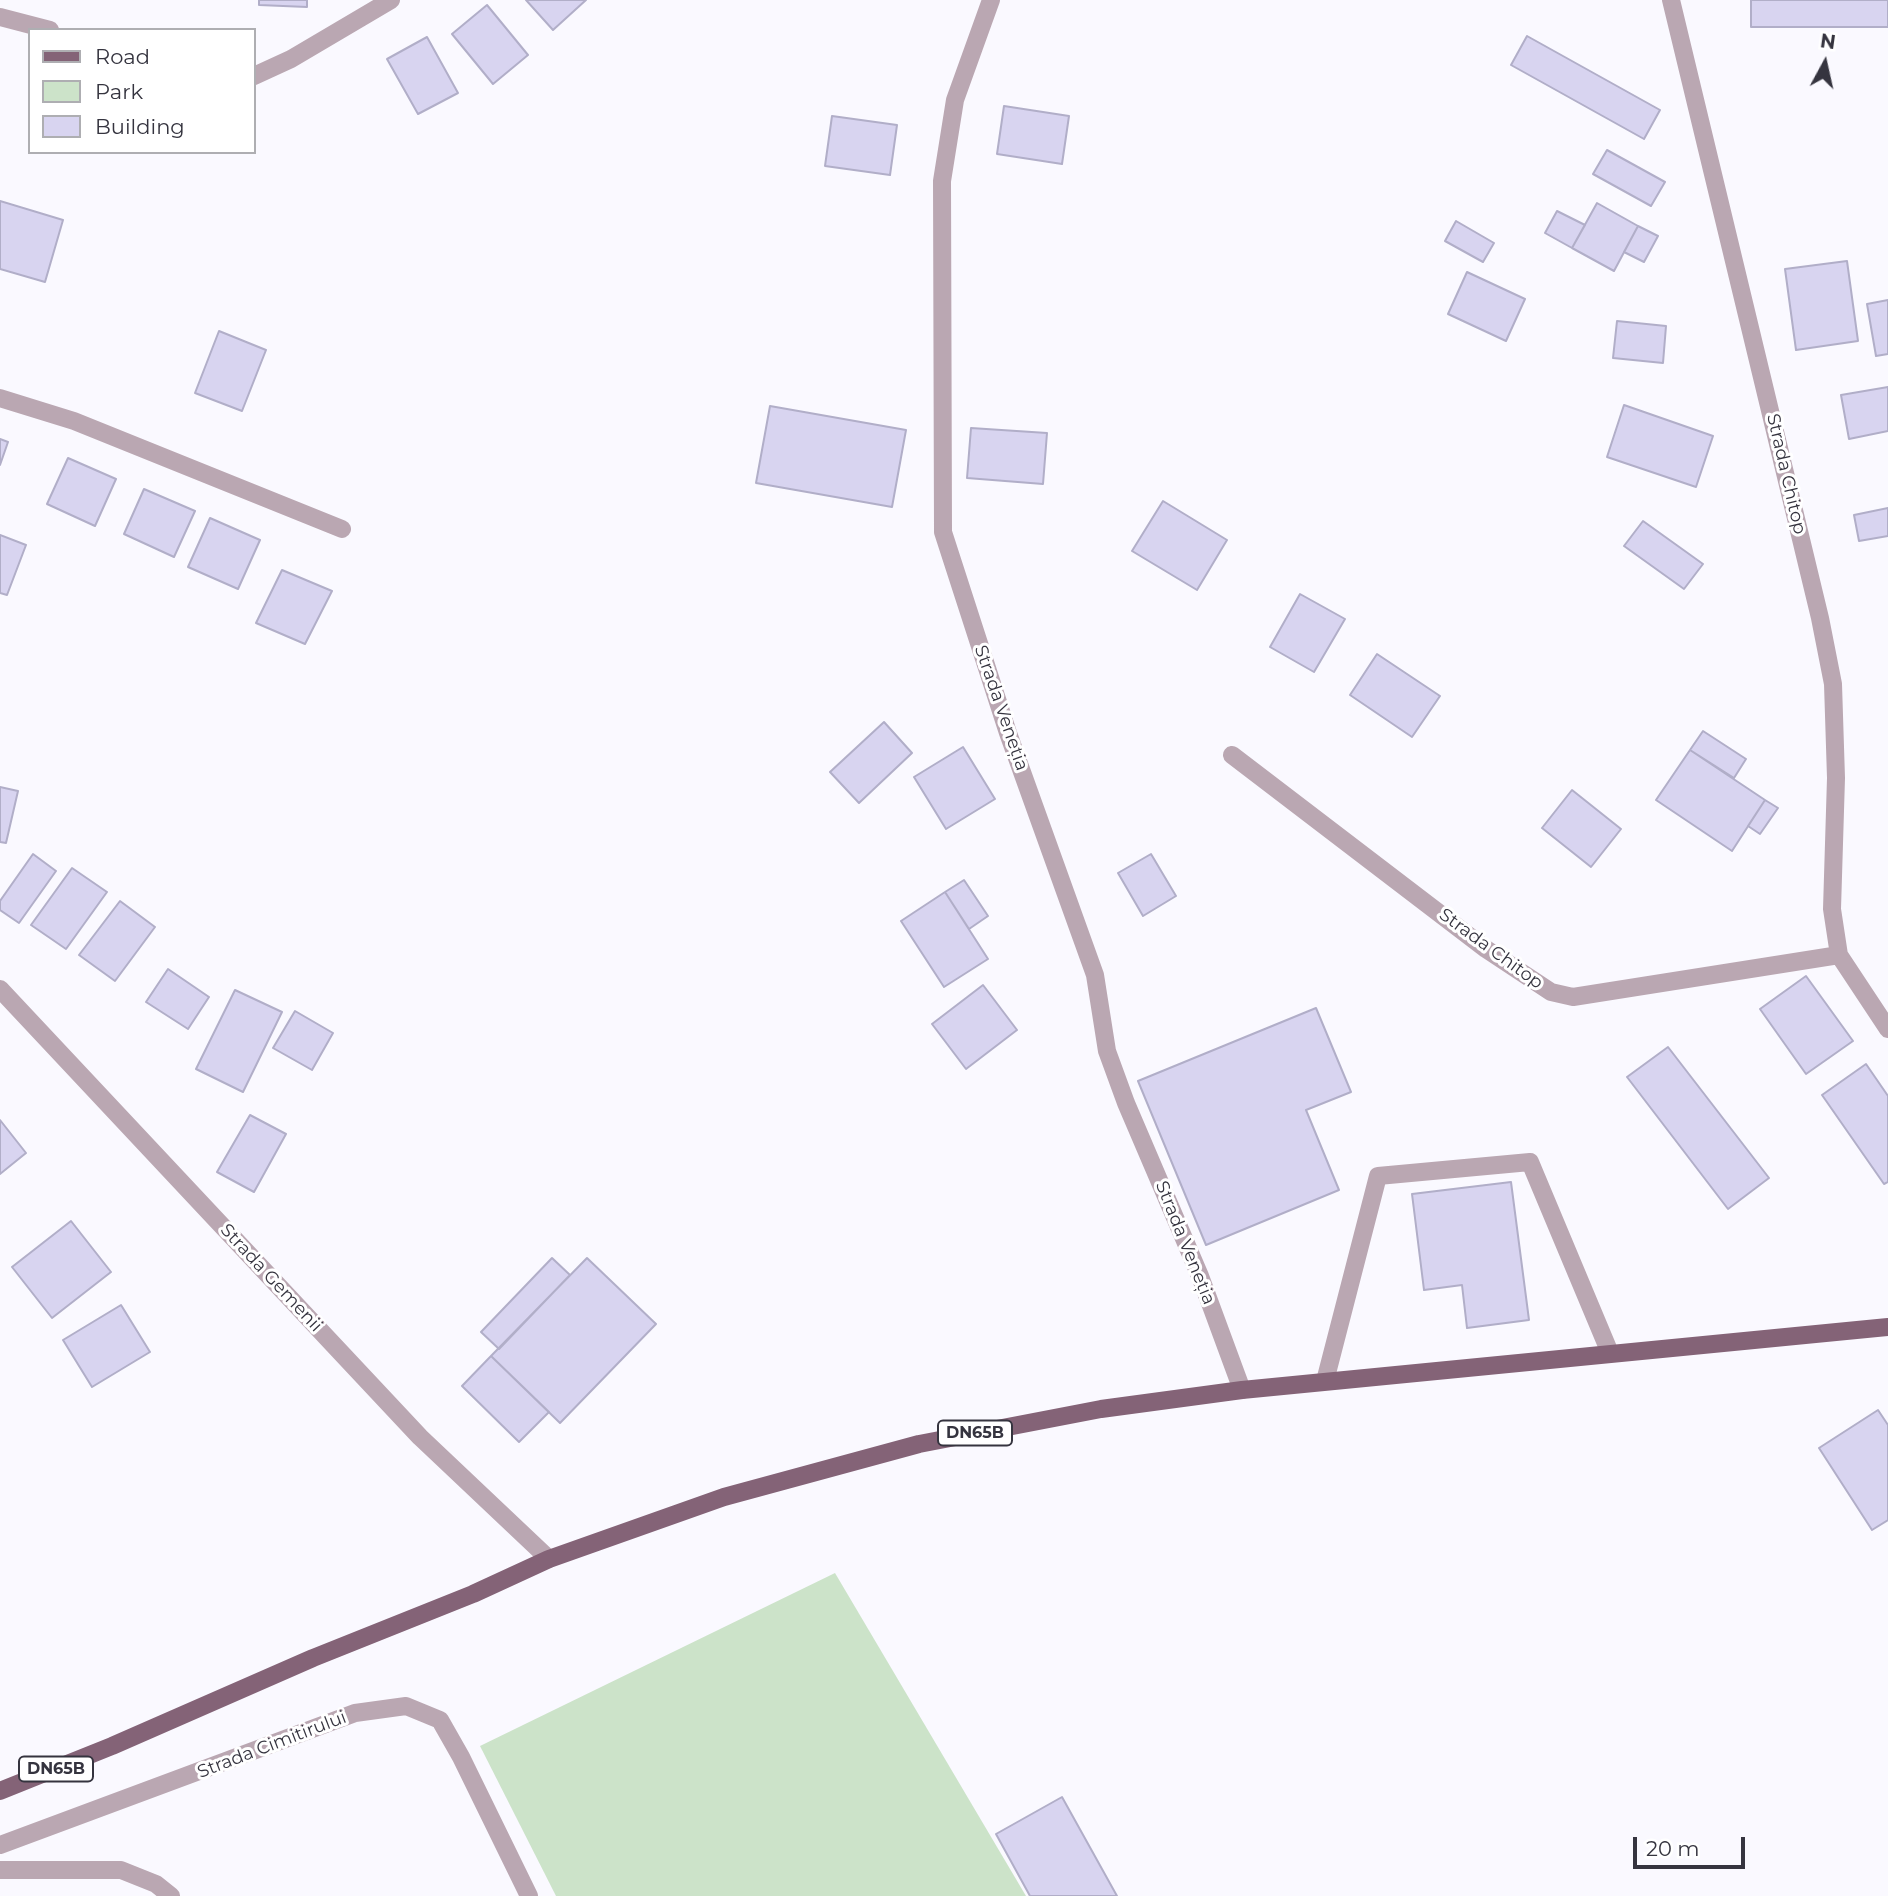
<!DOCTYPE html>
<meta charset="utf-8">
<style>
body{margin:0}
#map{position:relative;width:1888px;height:1896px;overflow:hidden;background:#faf9ff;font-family:Montserrat,sans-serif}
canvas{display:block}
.legend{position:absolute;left:28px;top:28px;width:228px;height:126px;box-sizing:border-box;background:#fff;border:2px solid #aeaeb2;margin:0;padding:9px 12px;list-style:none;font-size:21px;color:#35343f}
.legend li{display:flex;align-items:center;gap:14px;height:35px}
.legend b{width:35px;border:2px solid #aeaeb2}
.north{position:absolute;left:1790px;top:28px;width:70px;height:70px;-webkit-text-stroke:5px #fff;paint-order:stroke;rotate:8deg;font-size:19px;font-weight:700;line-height:28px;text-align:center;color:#35343f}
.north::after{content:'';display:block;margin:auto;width:24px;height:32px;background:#35343f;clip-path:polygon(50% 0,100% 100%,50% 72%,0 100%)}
.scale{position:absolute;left:1633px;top:1837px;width:112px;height:32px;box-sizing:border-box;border:4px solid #35343f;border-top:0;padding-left:9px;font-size:21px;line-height:24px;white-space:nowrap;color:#35343f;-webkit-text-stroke:5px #fff;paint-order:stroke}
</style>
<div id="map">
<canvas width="1888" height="1896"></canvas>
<ul class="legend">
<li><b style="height:9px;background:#846377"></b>Road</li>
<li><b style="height:19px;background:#cce3c9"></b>Park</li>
<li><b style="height:19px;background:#d8d4f0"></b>Building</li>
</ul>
<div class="north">N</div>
<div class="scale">20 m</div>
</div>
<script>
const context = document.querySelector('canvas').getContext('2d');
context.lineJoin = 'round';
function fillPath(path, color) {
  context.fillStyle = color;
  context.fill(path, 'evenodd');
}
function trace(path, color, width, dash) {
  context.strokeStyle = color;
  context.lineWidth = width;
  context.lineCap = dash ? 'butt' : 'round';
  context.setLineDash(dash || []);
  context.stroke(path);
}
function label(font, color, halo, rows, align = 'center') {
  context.font = font + ' Montserrat,sans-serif';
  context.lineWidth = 6;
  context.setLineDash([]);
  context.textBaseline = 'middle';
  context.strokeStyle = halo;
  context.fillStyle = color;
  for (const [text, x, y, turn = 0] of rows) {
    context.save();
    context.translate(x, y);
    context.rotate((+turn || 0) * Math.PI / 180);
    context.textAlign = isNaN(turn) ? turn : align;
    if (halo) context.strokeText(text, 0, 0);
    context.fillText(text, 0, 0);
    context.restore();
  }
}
fillPath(new Path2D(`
 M835,1573L1026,1896H556L480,1746Z`), '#cce3c9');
const building = new Path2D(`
 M259,0H307V7L259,5Z
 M526,0H586L553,30Z
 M1751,0H1888V27H1751Z
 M487,5L528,55L493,84L452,34Z
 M1527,36L1660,110L1644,139L1511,65Z
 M427,37L458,93L418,114L387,59Z
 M1004,106L1069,116L1062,164L997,154Z
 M832,116L897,125L890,175L825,166Z
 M1607,150L1665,182L1651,206L1593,174Z
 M0,201L63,220L45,282L0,269Z
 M1597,203L1638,226L1614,271L1572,248Z
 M1557,211L1585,225L1572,248L1545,233Z
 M1456,221L1494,243L1483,262L1445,241Z
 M1638,226L1658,236L1644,262L1624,252Z
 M1847,261L1858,341L1796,350L1785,269Z
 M1467,272L1525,299L1506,341L1448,314Z
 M1888,300V354L1876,356L1867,304Z
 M1617,321L1666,326L1663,363L1613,358Z
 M219,331L266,350L242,411L195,393Z
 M1888,387V431L1849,439L1841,395Z
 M1624,405L1713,436L1696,487L1607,457Z
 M770,406L906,430L892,507L756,483Z
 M971,428L1047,433L1043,484L967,478Z
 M0,439L8,442L0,465Z
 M68,458L116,479L95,526L47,504Z
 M144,489L195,511L174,557L124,534Z
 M1163,501L1227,540L1197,590L1132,551Z
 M1888,508V536L1859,541L1854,515Z
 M210,518L260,540L238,589L188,567Z
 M1643,521L1703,564L1684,589L1624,546Z
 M0,535L26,545L7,595L0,593Z
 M282,570L332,591L305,644L256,623Z
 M1300,594L1345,619L1314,672L1270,647Z
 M1377,654L1440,696L1412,737L1350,695Z
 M884,722L912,753L859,803L830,772Z
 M1703,731L1746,759L1734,778L1690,750Z
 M963,747L995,799L946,829L914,777Z
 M1690,750L1765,800L1732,851L1656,800Z
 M0,787L18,791L6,843L0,842Z
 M1572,790L1621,829L1591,867L1542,828Z
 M1765,800L1778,808L1760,834L1748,826Z
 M33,854L56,871L19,923L0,910V901Z
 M1151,854L1176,896L1143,916L1118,873Z
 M72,868L107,892L66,949L31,925Z
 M964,880L988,916L969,929L945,892Z
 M945,892L988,959L944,987L901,921Z
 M120,901L155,927L115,981L79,955Z
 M168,969L209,997L188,1029L146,1002Z
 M1806,976L1853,1041L1806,1074L1760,1009Z
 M983,985L1017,1030L966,1069L932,1024Z
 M235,990L282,1012L243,1092L196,1069Z
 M1316,1008L1351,1092L1306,1110L1339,1190L1206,1245L1138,1081Z
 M295,1011L333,1033L312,1070L273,1048Z
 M1668,1047L1769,1178L1728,1209L1627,1077Z
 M1866,1064L1888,1096V1182L1884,1184L1822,1095Z
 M250,1115L286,1134L254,1192L217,1172Z
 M0,1120L26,1153L0,1174Z
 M1511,1182L1529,1320L1467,1328L1462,1285L1424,1290L1412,1194Z
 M71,1221L111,1272L52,1318L12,1267Z
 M552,1258L570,1275L499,1349L481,1332Z
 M587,1258L656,1324L560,1423L491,1356Z
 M121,1305L150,1352L92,1387L63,1340Z
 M491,1356L549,1412L519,1442L462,1386Z
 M1878,1410L1888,1425V1520L1872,1530L1819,1448Z
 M1062,1797L1117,1896H1030L996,1834Z`);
fillPath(building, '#d8d4f0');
trace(building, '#b1aec8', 2);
trace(new Path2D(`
 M991,0L955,100L942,181L943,532L1008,733L1095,975L1107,1051L1126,1103L1200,1276L1242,1390
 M1671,0L1820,618L1833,684L1836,778L1832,909L1839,955L1888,1029
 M0,17L50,30
 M254,76L291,59L391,0
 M0,398L74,421L342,529
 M1232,755L1486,949L1551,992L1573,997L1839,955
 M0,989L420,1437L549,1559
 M1325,1381L1378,1176L1530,1162L1610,1353
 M0,1845L355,1713L406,1706L440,1720L461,1757L529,1896
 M0,1870H121L156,1884L171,1896`), '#baa7b2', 18);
trace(new Path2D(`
 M0,1791L112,1746L313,1658L473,1594L549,1559L724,1497L919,1444L1101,1409L1242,1390L1888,1327`), '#846377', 18);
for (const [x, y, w] of [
 [975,1433,74],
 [56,1769,74]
]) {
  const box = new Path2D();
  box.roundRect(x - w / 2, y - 12.5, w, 25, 5);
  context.fillStyle = '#fff';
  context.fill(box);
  trace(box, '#35343f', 2);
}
label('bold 16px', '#35343f', null, [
 ["DN65B",975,1433],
 ["DN65B",56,1769]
]);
label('18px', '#35343f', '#fff', [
 ["Strada Chitop",1786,474,77],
 ["Strada Veneția",1001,708,71],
 ["Strada Chitop",1491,949,36],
 ["Strada Veneția",1185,1243,68],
 ["Strada Gemenii",271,1278,47],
 ["Strada Cimitirului",272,1745,-21]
]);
</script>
